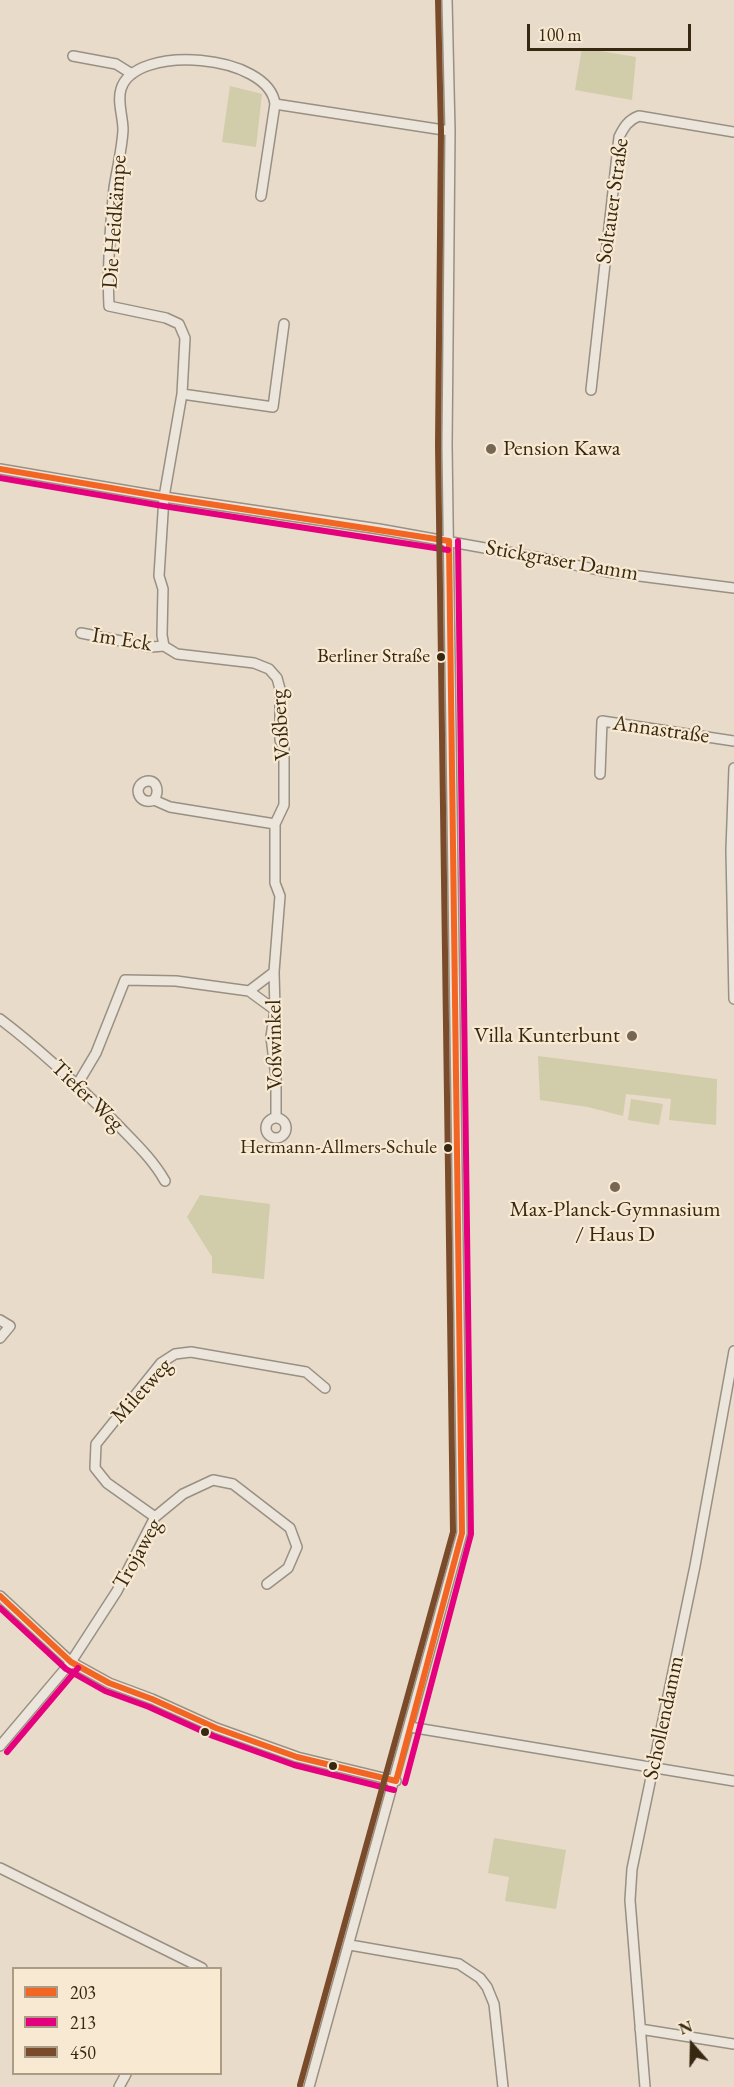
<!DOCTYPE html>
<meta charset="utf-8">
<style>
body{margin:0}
#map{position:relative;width:734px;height:2087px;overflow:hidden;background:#e8dbc9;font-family:"EB Garamond",serif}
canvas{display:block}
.legend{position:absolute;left:12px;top:1967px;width:210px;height:108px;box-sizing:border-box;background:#f8e9d3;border:2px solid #ab9c86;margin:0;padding:8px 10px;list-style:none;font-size:18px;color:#372812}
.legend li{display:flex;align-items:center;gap:12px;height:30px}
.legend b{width:30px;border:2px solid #ab9c86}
.north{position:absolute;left:662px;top:2015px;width:60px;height:60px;-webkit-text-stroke:4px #f8e9d3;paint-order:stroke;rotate:340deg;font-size:16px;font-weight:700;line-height:24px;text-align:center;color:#372812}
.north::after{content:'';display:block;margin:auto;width:21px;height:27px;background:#372812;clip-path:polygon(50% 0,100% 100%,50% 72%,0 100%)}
.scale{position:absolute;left:527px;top:24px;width:164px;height:27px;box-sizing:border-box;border:3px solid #372812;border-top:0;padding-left:8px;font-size:18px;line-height:21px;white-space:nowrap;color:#372812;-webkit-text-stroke:4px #f8e9d3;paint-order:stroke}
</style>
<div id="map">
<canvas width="734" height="2087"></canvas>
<ul class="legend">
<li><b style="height:8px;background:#f26522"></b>203</li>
<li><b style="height:8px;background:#e5007d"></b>213</li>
<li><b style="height:8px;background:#7a4b2a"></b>450</li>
</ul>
<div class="north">N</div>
<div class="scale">100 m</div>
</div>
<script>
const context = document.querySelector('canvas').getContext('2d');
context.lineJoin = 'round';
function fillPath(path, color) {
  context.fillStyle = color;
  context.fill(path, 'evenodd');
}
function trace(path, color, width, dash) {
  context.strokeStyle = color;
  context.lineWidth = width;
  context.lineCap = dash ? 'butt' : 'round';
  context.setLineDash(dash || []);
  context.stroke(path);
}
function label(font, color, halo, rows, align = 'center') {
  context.font = font + ' "EB Garamond",serif';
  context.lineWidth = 4.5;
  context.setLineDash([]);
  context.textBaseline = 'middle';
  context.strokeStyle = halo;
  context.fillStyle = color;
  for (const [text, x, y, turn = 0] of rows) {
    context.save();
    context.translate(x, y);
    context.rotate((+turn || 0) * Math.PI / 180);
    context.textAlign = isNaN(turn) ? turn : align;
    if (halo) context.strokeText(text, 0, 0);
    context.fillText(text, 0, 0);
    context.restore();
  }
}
fillPath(new Path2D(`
 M582,48L636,57L632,100L575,90Z
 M230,86L262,94L256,147L222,142Z
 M538,1056L717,1079L716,1125L669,1120L671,1099L626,1094L623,1116L588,1107L540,1100Z
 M631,1099L663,1104L659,1125L628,1120Z
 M200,1195L270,1204L264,1279L212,1273V1257L187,1217Z
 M494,1838L566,1850L556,1909L505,1901L509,1877L488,1873Z`), '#d1cca9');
const minor = new Path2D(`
 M73,56L116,64L132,74
 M261,196L275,104
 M591,390L619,137C624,127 628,120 639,116L734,132
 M182,394L273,407L284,324
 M0,469L164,497L379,529L546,559L608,572L734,588
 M81,633L151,647L164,646
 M734,768L731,850L734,999
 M600,774L602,721L734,741
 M154,800C160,792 157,777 144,782C132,788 140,806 154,800L170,807L275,824
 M274,972L275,1010L271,1037L276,1077V1117
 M249,991L275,1010
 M0,1019C41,1050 78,1085 114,1121C133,1141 152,1158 165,1181
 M77,1085L96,1053L125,980L176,981L249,991L274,972L280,896L275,883V824L284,805V749L280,740V689L277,678L269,669L254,663L177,654L164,646L162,635L163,589L159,576L164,497L182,394L185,338L179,324L166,318L109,306C107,267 110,228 114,188C117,169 122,149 123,130C123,116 117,102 121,89C135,43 269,54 275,104L450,131
 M266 1128a10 10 0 1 1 20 0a10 10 0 1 1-20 0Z
 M0,1320L10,1326L0,1338
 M155,1517L107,1483L95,1468L96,1444L161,1363L175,1354L191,1352L306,1372L325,1388
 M0,1596L71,1662L109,1683L152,1699L216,1728L297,1757L396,1781
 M410,1727L734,1781
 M0,1746L71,1662L117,1591L155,1517L183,1494L213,1480L233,1484L290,1528L297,1547L288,1568L267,1584
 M0,1868L202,1968
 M350,1945L459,1964L480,1978L487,1987L494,2004L503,2087
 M640,2029L734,2044
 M119,2087L126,2074
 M309,2087L462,1533L447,445L450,131L447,0
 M645,2087L630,1900L632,1869L695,1566L734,1351`);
trace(minor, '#999083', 12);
trace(minor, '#ebe5dc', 9);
trace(new Path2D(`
 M0,469L164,497L449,541
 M0,1596L71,1662L109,1683L152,1699L216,1728L297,1757L396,1781
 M396,1781L462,1533L449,541`), '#f26522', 6);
trace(new Path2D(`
 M0,478L163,506L448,550
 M0,1608L66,1669L105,1691L149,1707L213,1736L294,1765L394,1790
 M7,1752L78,1668
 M405,1783L471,1534L458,541`), '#e5007d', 6);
trace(new Path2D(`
 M300,2085L453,1532L438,445L441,131L438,0`), '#7a4b2a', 6);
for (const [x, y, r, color] of [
 [491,449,6,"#756752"],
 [441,657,5,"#372812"],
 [632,1036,6,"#756752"],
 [448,1148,5,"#372812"],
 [615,1187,6,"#756752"],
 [205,1732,5,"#372812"],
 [333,1766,5,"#372812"]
]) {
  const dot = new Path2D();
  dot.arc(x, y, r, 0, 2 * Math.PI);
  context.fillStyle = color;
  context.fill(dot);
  trace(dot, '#f8e9d3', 2);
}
label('20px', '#372812', '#f8e9d3', [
 ["Berliner Straße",430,657],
 ["Hermann-Allmers-Schule",437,1148]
], 'right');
label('22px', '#372812', '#f8e9d3', [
 ["Soltauer Straße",613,201,-82],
 ["Die Heidkämpe",115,222,-86],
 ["Stickgraser Damm",562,561,10],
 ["Im Eck",122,640,9],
 ["Voßberg",281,725,-94],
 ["Annastraße",661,730,8],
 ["Voßwinkel",275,1045,-91],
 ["Tiefer Weg",87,1096,44],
 ["Miletweg",142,1391,-48],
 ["Trojaweg",138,1554,-61],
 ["Schollendamm",664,1718,-78]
]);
label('22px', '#372812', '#f8e9d3', [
 ["Pension Kawa",503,449],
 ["Villa Kunterbunt",620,1036,"right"],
 ["Max-Planck-Gymnasium",615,1210,"center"],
 ["/ Haus D",615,1235,"center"]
], 'left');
</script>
